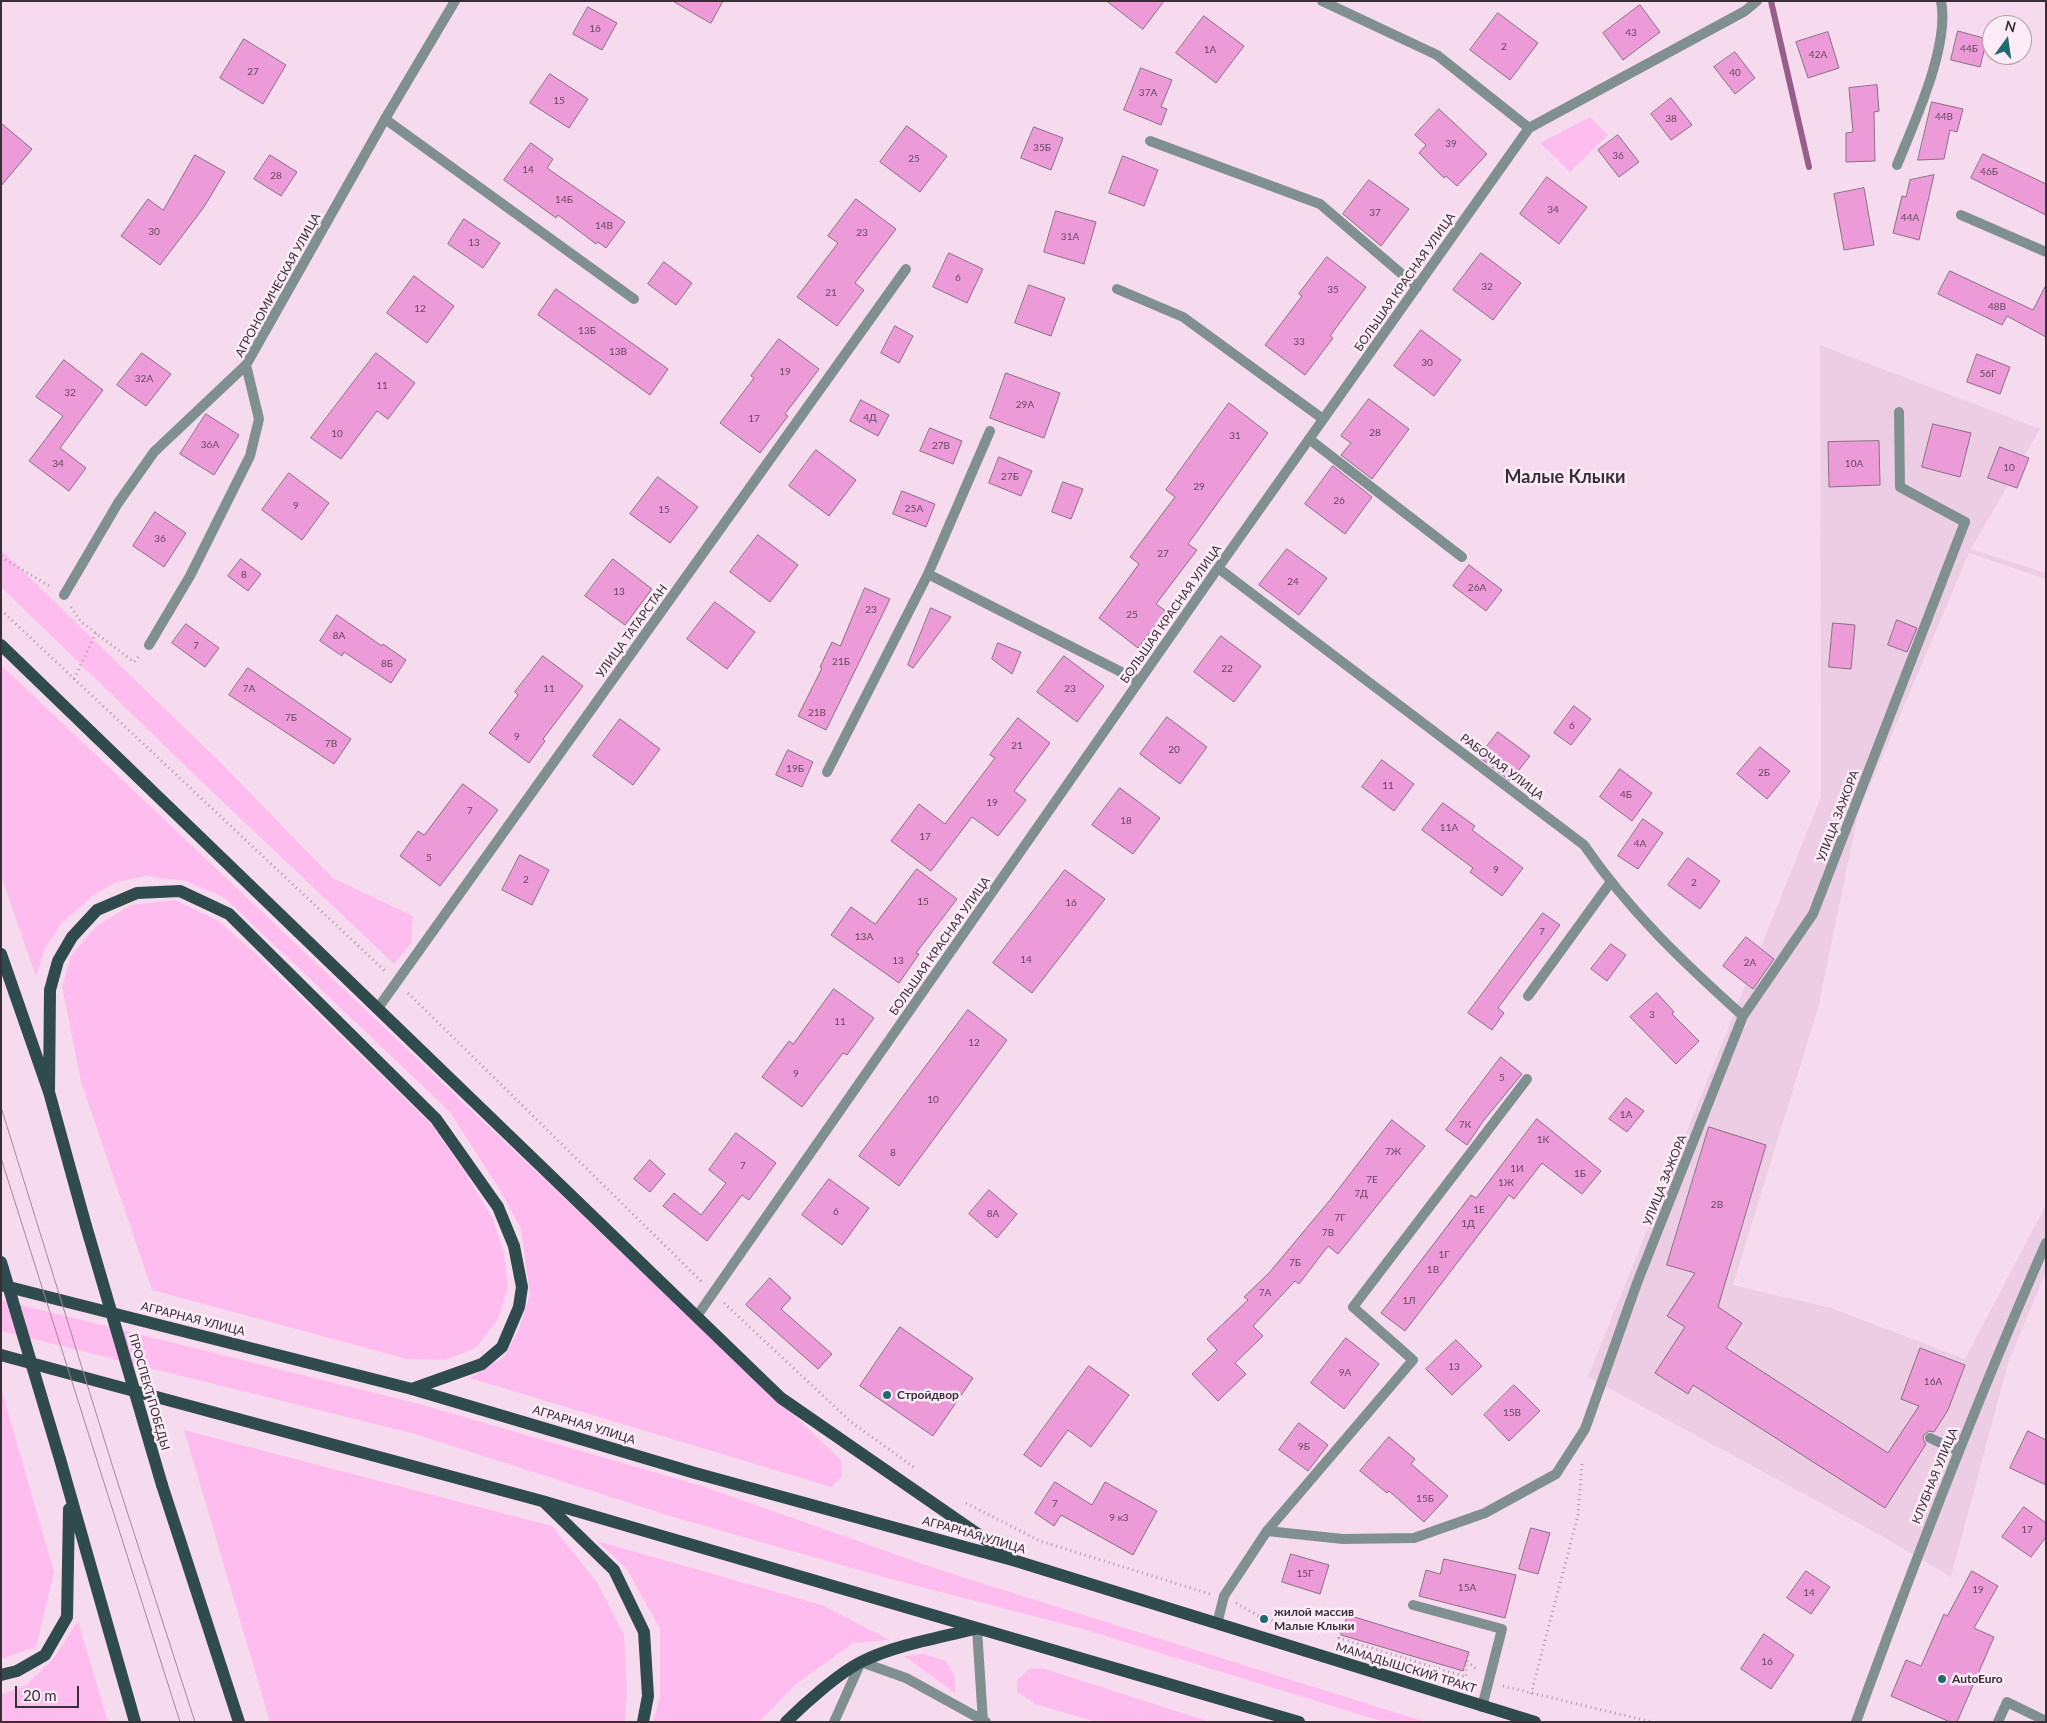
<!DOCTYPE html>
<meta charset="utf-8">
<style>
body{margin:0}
#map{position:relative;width:2047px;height:1723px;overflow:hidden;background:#f6dbee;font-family:Lato,sans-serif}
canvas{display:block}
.frame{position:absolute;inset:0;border:2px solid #382e35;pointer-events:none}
.north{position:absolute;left:1982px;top:15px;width:50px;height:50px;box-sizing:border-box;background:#fcecf7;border:1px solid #aea0a9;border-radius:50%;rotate:14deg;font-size:14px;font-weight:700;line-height:20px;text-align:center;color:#382e35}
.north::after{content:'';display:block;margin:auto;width:18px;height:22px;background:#1f6b70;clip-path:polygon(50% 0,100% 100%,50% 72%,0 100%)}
.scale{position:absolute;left:15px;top:1686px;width:64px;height:22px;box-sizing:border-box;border:2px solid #382e35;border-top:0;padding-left:6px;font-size:15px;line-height:18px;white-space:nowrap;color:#382e35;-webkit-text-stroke:4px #fcecf7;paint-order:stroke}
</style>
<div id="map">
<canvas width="2047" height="1723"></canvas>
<div class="frame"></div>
<div class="north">N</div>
<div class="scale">20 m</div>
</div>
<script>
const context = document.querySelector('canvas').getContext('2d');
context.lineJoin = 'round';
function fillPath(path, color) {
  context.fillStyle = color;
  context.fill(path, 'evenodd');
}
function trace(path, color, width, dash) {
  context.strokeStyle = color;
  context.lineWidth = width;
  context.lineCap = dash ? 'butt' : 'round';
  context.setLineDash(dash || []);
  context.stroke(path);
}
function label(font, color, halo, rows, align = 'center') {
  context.font = font + ' Lato,sans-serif';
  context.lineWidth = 5;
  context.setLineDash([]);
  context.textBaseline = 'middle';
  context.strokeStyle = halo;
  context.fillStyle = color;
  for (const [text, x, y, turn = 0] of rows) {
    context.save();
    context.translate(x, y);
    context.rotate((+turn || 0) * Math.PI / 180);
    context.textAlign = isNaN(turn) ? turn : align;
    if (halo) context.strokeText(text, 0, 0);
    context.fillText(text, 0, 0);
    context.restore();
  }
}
fillPath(new Path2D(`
 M1820,345L2040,429L1971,549L2046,573V579L1969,553L1858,814L1818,1008L1733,1285L1831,1308L1965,1359L2046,1205V1272L2008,1363L1951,1577L1882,1536L1588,1377L1821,797Z`), '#edcde4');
fillPath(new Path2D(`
 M1590,117L1608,135L1570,172L1540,143Z
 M1,550L221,763L333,878L413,916L411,943L394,964L203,783L1,587Z
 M1,665L841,1460L842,1477L831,1487L470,1378L504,1357L519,1329L530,1294L521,1229L500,1190L450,1112L225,898L186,881L145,876L117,882L95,894L62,923L45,948L36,977L1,876Z
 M175,900L219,921L258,956L432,1125L465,1173L493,1219L504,1254L508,1288L498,1319L476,1348L445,1360L407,1359L152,1290L81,1082L62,986L71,956L96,926L131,905Z
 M1,1300L423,1405L705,1487L943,1571L1426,1722H1384L1079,1628L883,1577L670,1516L415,1434L1,1331Z
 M1,1388L54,1572L36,1647L1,1659Z
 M184,1430L552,1526L597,1582L624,1635L627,1690L625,1722H270Z
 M597,1541L822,1605L890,1640L853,1643L795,1685L759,1722H653L660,1696V1629L626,1568Z
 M78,1621L108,1722H1V1695L26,1685L53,1659Z
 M924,1654L946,1661L955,1677V1693L904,1656Z
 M1042,1668L1210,1722H1096L1035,1704L1017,1692V1680L1029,1669Z`), '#ffbdef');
trace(new Path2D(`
 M1771,1L1809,167`), '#985e8b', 6);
const building = new Path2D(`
 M673,1H723L711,23Z
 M1107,1H1164L1143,29Z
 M1640,5L1660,32L1623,60L1603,33Z
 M588,7L617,23L602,50L573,34Z
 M1498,13L1538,43L1510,80L1470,50Z
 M1204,16L1244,46L1216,83L1176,53Z
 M1958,31L1987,39L1980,67L1951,60Z
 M1828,32L1839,68L1808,78L1796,42Z
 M244,39L286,65L263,104L220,78Z
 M1735,52L1755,78L1735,94L1714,67Z
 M1141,68L1172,80L1161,107L1167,109L1161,125L1124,110Z
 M550,74L588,99L569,128L530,103Z
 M1877,85L1879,111L1874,112L1875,161L1846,162V133L1853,132L1849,88Z
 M1671,98L1692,125L1671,140L1651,114Z
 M1932,102L1963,109L1957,132L1950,130L1944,159L1918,160Z
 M1439,109L1487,154L1457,186L1446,176L1444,178L1419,153L1426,145L1415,135Z
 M1,123L32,149L1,186Z
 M907,126L947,156L920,192L880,162Z
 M1034,127L1063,138L1051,170L1021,158Z
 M1618,135L1639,162L1619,177L1598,150Z
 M531,143L553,159L547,168L625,222L606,248L598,242L596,244L558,215L556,218L504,180Z
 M1983,154L2046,184V215L1971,178Z
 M195,155L225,172L204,207L160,265L121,236L148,199L163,210Z
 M270,155L297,172L281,196L254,179Z
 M1123,156L1158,170L1144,206L1109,193Z
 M1934,175L1919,240L1893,233L1902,196L1906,197L1910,180Z
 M1547,177L1587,207L1559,244L1520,214Z
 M1369,180L1409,209L1381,246L1343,214Z
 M1864,188L1874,245L1844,250L1834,194Z
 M856,199L896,229L855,283L864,290L837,326L797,297L838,243L828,236Z
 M1056,211L1096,222L1084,264L1044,252Z
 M464,219L500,243L483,268L448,244Z
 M949,253L983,269L967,303L933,287Z
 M1481,253L1521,283L1493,320L1453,290Z
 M1327,257L1366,287L1330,336L1333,338L1305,375L1265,345L1302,296L1299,294Z
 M664,262L692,283L676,305L648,284Z
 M1950,271L2033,310L2046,285V337L2007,316L2002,325L1938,294Z
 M414,276L454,306L427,343L387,313Z
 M1029,285L1065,298L1051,336L1015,323Z
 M556,289L668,369L650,395L538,315Z
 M895,326L913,336L899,363L881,353Z
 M1421,330L1461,360L1434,396L1394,366Z
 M779,339L819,369L785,414L788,416L760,453L720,423L754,378L751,376Z
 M142,353L171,374L146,406L117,385Z
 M376,353L415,383L388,419L377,411L341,459L311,438Z
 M1977,354L2010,367L2000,394L1967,382Z
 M64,360L103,390L60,448L86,468L69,491L29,461L63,416L36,397Z
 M1006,373L1060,393L1044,438L990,418Z
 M1369,399L1409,429L1372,479L1341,455L1351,443L1341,436Z
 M861,400L889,415L878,436L850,421Z
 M1229,403L1268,433L1188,544L1197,550L1156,604L1166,611L1138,648L1099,618L1139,564L1130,557L1175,497L1166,490Z
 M206,414L239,435L214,475L180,454Z
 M1933,424L1971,433L1960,477L1922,467Z
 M930,428L962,441L953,464L920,451Z
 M1879,441L1880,485L1829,487L1828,442Z
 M2000,447L2029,458L2017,488L1988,478Z
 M816,450L856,480L829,516L789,486Z
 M999,457L1032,471L1021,496L989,483Z
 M1333,466L1372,497L1345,534L1305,504Z
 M289,473L329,503L302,540L262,510Z
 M658,477L698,507L670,543L630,514Z
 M1063,482L1083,489L1071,519L1052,512Z
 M902,491L935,504L926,527L893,514Z
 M155,512L186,533L164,567L133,546Z
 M758,535L798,565L770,602L730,572Z
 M1287,549L1327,578L1299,615L1259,585Z
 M241,559L261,574L248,591L228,576Z
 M613,559L652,589L625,625L585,596Z
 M1469,565L1502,590L1486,611L1453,586Z
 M865,588L890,599L826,730L798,716L822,668L820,667L832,642L840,646Z
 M715,602L755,632L727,669L687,639Z
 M931,608L951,617L913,668L908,665Z
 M337,615L382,646L383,644L406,660L391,683L344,652L342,656L320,641Z
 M1897,620L1917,628L1907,652L1888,645Z
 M1833,623L1855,625L1851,669L1829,667Z
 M186,624L219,648L205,667L172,643Z
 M1221,636L1261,666L1234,702L1194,672Z
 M998,643L1021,652L1012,674L992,659Z
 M543,656L583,686L543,739L545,741L529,763L489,733L518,695L515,692Z
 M1064,656L1104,686L1077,722L1037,692Z
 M248,668L351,739L334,764L229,695Z
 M1574,706L1591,719L1571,745L1554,733Z
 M1167,717L1207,747L1180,784L1140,754Z
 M1018,718L1050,743L1014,791L1026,800L998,836L972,817L931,871L891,841L919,804L945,824L995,758L990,755Z
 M620,719L660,749L633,785L593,756Z
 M1498,732L1530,756L1510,781L1479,757Z
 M1760,747L1790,771L1767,799L1737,774Z
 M788,750L813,762L802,787L776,775Z
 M1382,760L1414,784L1394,811L1362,787Z
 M1620,769L1652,793L1632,821L1600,797Z
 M463,784L498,810L440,886L400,856L418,831L424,835Z
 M1120,788L1160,818L1133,854L1092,825Z
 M1443,803L1475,826L1472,830L1523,868L1502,896L1470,872L1473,868L1422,830Z
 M1643,819L1663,833L1638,869L1618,856Z
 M520,855L549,870L532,905L502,890Z
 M1688,858L1720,881L1700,909L1668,885Z
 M917,869L957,899L916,953L919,954L899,983L831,935L851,907L875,924Z
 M1065,870L1105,899L1032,993L993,963Z
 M1543,913L1560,925L1498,1008L1504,1013L1492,1030L1468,1013Z
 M1746,937L1774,959L1753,989L1723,966Z
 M1611,944L1626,955L1607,981L1591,969Z
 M834,989L874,1018L847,1055L843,1053L802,1107L762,1077L789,1041L793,1044Z
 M1657,993L1674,1012L1672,1014L1699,1041L1676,1064L1630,1017Z
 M968,1010L1007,1040L899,1186L859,1156Z
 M1501,1057L1522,1074L1484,1120L1467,1145L1446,1130Z
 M1626,1098L1644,1111L1627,1132L1609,1119Z
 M1537,1119L1601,1171L1582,1194L1542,1163L1514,1199L1509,1195L1405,1331L1381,1313L1471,1195L1476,1198Z
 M1392,1120L1425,1146L1338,1254L1328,1246L1299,1284L1295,1281L1253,1326L1263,1336L1235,1363L1246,1374L1218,1401L1192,1374L1217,1350L1207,1339L1248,1300L1244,1297L1269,1273L1330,1200Z
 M1709,1127L1766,1145L1718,1307L1742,1323L1726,1348L1888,1453L1919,1406L1901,1399L1920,1348L1965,1365L1948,1410L1934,1432L1929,1431L1924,1435L1923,1439L1926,1444L1885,1508L1693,1385L1688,1394L1655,1373L1685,1327L1667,1316L1695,1273L1667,1265Z
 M736,1133L776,1163L749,1200L742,1195L707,1241L663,1206L674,1193L701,1215L726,1183L709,1170Z
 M650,1160L665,1174L650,1192L634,1179Z
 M829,1179L869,1208L842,1245L802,1215Z
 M989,1190L1017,1214L997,1238L969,1214Z
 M770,1278L791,1298L781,1309L832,1354L818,1369L746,1305Z
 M900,1327L973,1378L933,1436L860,1386Z
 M1346,1338L1379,1364L1344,1409L1311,1383Z
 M1456,1340L1482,1366L1452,1395L1426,1369Z
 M1089,1366L1129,1395L1091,1447L1068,1430L1041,1467L1024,1455Z
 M1514,1385L1540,1411L1509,1441L1484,1415Z
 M1299,1423L1328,1445L1308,1471L1279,1450Z
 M2028,1431L2046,1440V1485L2010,1468Z
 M1389,1437L1415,1459L1411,1464L1448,1496L1424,1522L1389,1491L1387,1493L1360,1471Z
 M1055,1482L1092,1505L1105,1482L1157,1511L1133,1555L1061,1515L1054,1526L1035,1513Z
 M2024,1507L2046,1523V1537L2031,1557L2002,1537Z
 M1531,1528L1550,1533L1538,1574L1519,1569Z
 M1291,1554L1329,1565L1320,1594L1282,1582Z
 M1444,1559L1516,1575L1505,1618L1419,1596L1426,1570L1440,1574Z
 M1806,1571L1830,1587L1811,1614L1787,1598Z
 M1972,1571L1998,1586L1974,1628L1994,1637L1957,1722H1950L1891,1696L1906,1660L1921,1666L1944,1614L1947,1616Z
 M1348,1615L1469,1652L1463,1671L1341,1635Z
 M1764,1634L1794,1655L1771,1689L1741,1669Z`);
fillPath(building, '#ed9ad9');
trace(building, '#877081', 1);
trace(new Path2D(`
 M1,557L51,587
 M71,607L81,622L134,662L140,655
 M1,610L385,971
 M74,679L96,633
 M408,993L703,1283
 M724,1303L851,1422L915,1468
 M966,1503L1040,1541L1210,1594
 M1236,1603L1264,1619L1299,1625L1344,1626L1339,1638L1466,1677V1661
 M1467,1661L1477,1670
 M1503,1686L1652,1722
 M1531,1694L1578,1515L1582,1464`), '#ad99a7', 3, [1, 4]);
trace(new Path2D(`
 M385,119L634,299
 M1150,141L1320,204L1417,287
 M1897,165C1914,123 1950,46 1941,1
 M1961,215L2046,252
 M1117,289L1183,317L1323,419
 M1899,412L1900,487L1965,522
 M1309,439L1462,557
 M928,574L1139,681
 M827,772L928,574L990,431
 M1528,996L1610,883
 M1930,1438L1958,1451
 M1267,1531L1413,1360L1353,1307L1527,1079
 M1413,1605L1502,1629L1482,1707
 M977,1629L983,1722
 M834,1722L861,1662L906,1678L986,1722
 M1998,1722L2007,1702L2046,1721`), '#808f90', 10);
trace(new Path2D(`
 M1322,1L1437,55L1529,128
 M1218,568L1584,845C1630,912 1683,962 1743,1016
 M64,595L118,503L154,452L246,365
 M149,645L190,576L250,456L259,419L246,365L385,119L455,1
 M378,1008L906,269
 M697,1316L1218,568L1529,128L1745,11L1757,1
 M1217,1624L1224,1596L1267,1531L1343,1539L1414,1538L1485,1513L1556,1474L1585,1429L1637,1283L1743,1016L1813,914L1965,522
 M1856,1722C1915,1560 1977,1400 2046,1243`), '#808f90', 10);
trace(new Path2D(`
 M1,645L781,1398L1008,1555
 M1,954L49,1092L86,1226
 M49,1092L50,990L58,961L72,937L97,910L137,893L180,891L229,914L436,1119L498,1207L514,1246L522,1287L519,1307L502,1347L482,1364L412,1389
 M1,1285L412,1389L695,1473L1016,1561L1535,1722
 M1,1355L542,1501L1299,1722
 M60,1459L135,1722
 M162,1485L239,1722
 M544,1502L614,1570L644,1632L648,1696L643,1722
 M1,1675L17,1671L45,1655L67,1617L69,1509
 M786,1722C804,1704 839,1673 861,1662C892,1646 941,1637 975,1629`), '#304b4d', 12);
trace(new Path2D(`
 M1,1107L115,1474L195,1722
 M1,1158L180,1722`), '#9d8a97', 1);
trace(new Path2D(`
 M86,1226L162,1485
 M1,1262L60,1459`), '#304b4d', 12);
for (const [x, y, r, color] of [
 [887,1395,5,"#1f6b70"],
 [1264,1619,5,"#1f6b70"],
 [1942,1679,5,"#1f6b70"]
]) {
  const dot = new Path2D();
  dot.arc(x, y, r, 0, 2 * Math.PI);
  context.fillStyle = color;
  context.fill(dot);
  trace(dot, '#fcecf7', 2);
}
label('10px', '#65495e', null, [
 ["16",595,29],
 ["43",1631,33],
 ["2",1504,47],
 ["44Б",1969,49],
 ["1А",1210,50],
 ["42А",1818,55],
 ["27",253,72],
 ["40",1735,73],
 ["37А",1148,93],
 ["15",559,101],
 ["44В",1944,117],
 ["38",1671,119],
 ["39",1451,144],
 ["35Б",1042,148],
 ["36",1618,156],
 ["25",914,159],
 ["14",528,170],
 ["46Б",1989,172],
 ["28",276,176],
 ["14Б",564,200],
 ["34",1553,210],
 ["37",1375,213],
 ["44А",1910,218],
 ["14В",604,226],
 ["30",154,232],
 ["23",862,233],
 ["31А",1070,237],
 ["13",474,243],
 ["6",958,278],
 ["32",1487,287],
 ["35",1333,290],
 ["21",831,293],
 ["48В",1997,307],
 ["12",420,309],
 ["13Б",587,331],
 ["33",1299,342],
 ["13В",618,352],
 ["30",1427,363],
 ["19",785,372],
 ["56Г",1988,374],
 ["32А",144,379],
 ["11",382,386],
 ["32",70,393],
 ["29А",1025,405],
 ["4Д",870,418],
 ["17",754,419],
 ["28",1375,433],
 ["10",337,434],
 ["31",1235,436],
 ["36А",210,445],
 ["27В",941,446],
 ["34",58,464],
 ["10А",1854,464],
 ["10",2009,468],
 ["27Б",1010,477],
 ["29",1199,487],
 ["26",1339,501],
 ["9",296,506],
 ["25А",914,509],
 ["15",664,510],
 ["36",160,539],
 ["27",1163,554],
 ["8",244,575],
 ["24",1293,582],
 ["26А",1477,588],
 ["13",619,592],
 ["23",871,610],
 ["25",1132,615],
 ["8А",339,636],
 ["7",196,646],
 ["21Б",841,662],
 ["8Б",387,664],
 ["22",1227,669],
 ["7А",249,689],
 ["11",549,689],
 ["23",1070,689],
 ["21В",817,713],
 ["7Б",291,718],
 ["6",1572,726],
 ["9",517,737],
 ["7В",331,744],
 ["21",1017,746],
 ["20",1174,750],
 ["19Б",795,769],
 ["2Б",1764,773],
 ["11",1388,786],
 ["4Б",1626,795],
 ["19",992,803],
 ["7",470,811],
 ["18",1126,821],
 ["11А",1449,828],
 ["17",925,837],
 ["4А",1640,844],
 ["5",429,858],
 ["9",1496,870],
 ["2",526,880],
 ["2",1694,883],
 ["15",923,902],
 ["16",1071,903],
 ["7",1542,932],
 ["13А",864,937],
 ["14",1026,960],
 ["13",898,961],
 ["2А",1750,963],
 ["3",1652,1015],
 ["11",840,1022],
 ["12",974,1043],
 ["9",796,1074],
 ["5",1502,1078],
 ["10",933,1100],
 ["1А",1626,1115],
 ["7К",1465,1125],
 ["1К",1543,1140],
 ["7Ж",1393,1152],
 ["8",893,1153],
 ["7",743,1166],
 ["1И",1517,1169],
 ["1Б",1580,1174],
 ["7Е",1372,1180],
 ["1Ж",1506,1183],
 ["7Д",1361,1194],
 ["2В",1717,1205],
 ["1Е",1479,1210],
 ["6",836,1212],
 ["8А",993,1214],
 ["7Г",1340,1218],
 ["1Д",1468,1224],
 ["7В",1328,1233],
 ["1Г",1444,1255],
 ["7Б",1295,1263],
 ["1В",1433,1270],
 ["7А",1265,1293],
 ["1Л",1409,1301],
 ["13",1454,1367],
 ["9А",1345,1373],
 ["16А",1933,1382],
 ["15В",1512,1413],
 ["9Б",1304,1447],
 ["15Б",1425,1499],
 ["7",1055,1504],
 ["9 к3",1119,1518],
 ["17",2027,1530],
 ["15Г",1305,1574],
 ["15А",1467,1588],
 ["19",1978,1590],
 ["14",1809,1593],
 ["16",1767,1662]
]);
label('12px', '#382e35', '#fcecf7', [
 ["БОЛЬШАЯ КРАСНАЯ УЛИЦА",1405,282,-55],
 ["АГРОНОМИЧЕСКАЯ УЛИЦА",278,285,-61],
 ["БОЛЬШАЯ КРАСНАЯ УЛИЦА",1171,614,-55],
 ["УЛИЦА ТАТАРСТАН",632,631,-54],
 ["РАБОЧАЯ УЛИЦА",1502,767,37],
 ["УЛИЦА ЗАЖОРА",1838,816,-69],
 ["БОЛЬШАЯ КРАСНАЯ УЛИЦА",940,946,-55],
 ["УЛИЦА ЗАЖОРА",1665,1180,-68],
 ["АГРАРНАЯ УЛИЦА",193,1319,14],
 ["ПРОСПЕКТ ПОБЕДЫ",149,1392,74],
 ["АГРАРНАЯ УЛИЦА",584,1425,17],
 ["КЛУБНАЯ УЛИЦА",1935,1476,-68],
 ["АГРАРНАЯ УЛИЦА",974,1535,16],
 ["МАМАДЫШСКИЙ ТРАКТ",1406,1668,17]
]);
label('bold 12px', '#382e35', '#fcecf7', [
 ["Стройдвор",897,1395],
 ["жилой массив",1274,1612],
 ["Малые Клыки",1274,1626],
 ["AutoEuro",1952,1679]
], 'left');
label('bold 18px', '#382e35', '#fcecf7', [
 ["Малые Клыки",1565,477]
]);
</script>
